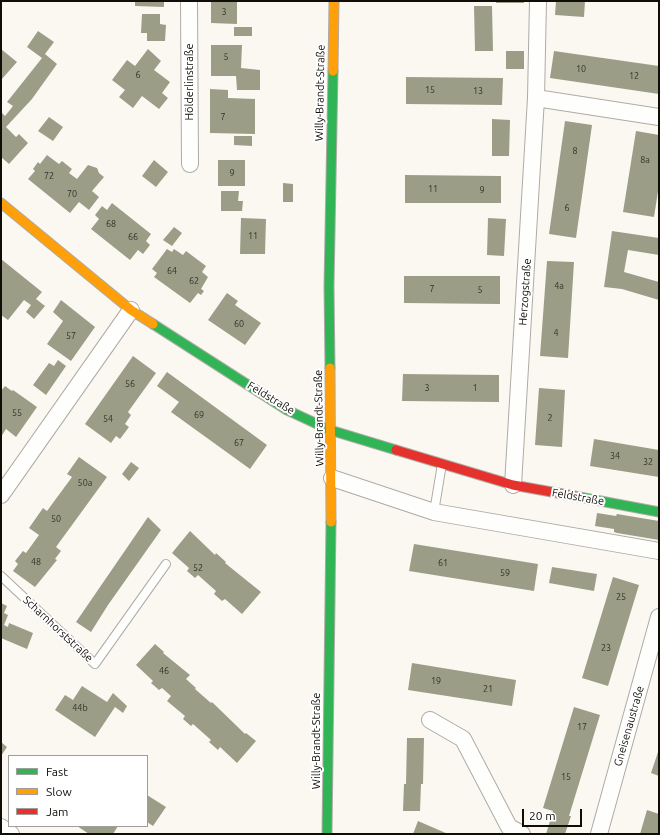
<!DOCTYPE html>
<meta charset="utf-8">
<style>
body{margin:0}
#map{position:relative;width:660px;height:835px;overflow:hidden;background:#fbf8f2;font-family:Ubuntu,sans-serif}
canvas{display:block}
.frame{position:absolute;inset:0;border:2px solid #100d07;pointer-events:none}
.legend{position:absolute;left:8px;top:755px;width:140px;height:72px;box-sizing:border-box;background:#fff;border:1px solid #9f9e9c;margin:0;padding:5px 7px;list-style:none;font-size:12px;color:#100d07}
.legend li{display:flex;align-items:center;gap:8px;height:20px}
.legend b{width:20px;border:1px solid #9f9e9c}
.scale{position:absolute;left:522px;top:809px;width:60px;height:18px;box-sizing:border-box;border:2px solid #100d07;border-top:0;padding-left:5px;font-size:12px;line-height:14px;white-space:nowrap;color:#100d07;-webkit-text-stroke:3px #fff;paint-order:stroke}
</style>
<div id="map">
<canvas width="660" height="835"></canvas>
<div class="frame"></div>
<ul class="legend">
<li><b style="height:5px;background:#30b455"></b>Fast</li>
<li><b style="height:5px;background:#ff9f0a"></b>Slow</li>
<li><b style="height:5px;background:#e5322d"></b>Jam</li>
</ul>
<div class="scale">20 m</div>
</div>
<script>
const context = document.querySelector('canvas').getContext('2d');
context.lineJoin = 'round';
function fillPath(path, color) {
  context.fillStyle = color;
  context.fill(path, 'evenodd');
}
function trace(path, color, width, dash) {
  context.strokeStyle = color;
  context.lineWidth = width;
  context.lineCap = dash ? 'butt' : 'round';
  context.setLineDash(dash || []);
  context.stroke(path);
}
function label(font, color, halo, rows, align = 'center') {
  context.font = font + ' Ubuntu,sans-serif';
  context.lineWidth = 4;
  context.setLineDash([]);
  context.textBaseline = 'middle';
  context.strokeStyle = halo;
  context.fillStyle = color;
  for (const [text, x, y, turn = 0] of rows) {
    context.save();
    context.translate(x, y);
    context.rotate((+turn || 0) * Math.PI / 180);
    context.textAlign = isNaN(turn) ? turn : align;
    if (halo) context.strokeText(text, 0, 0);
    context.fillText(text, 0, 0);
    context.restore();
  }
}
fillPath(new Path2D(`
 M135,1H164V7L135,6Z
 M211,1H237V24L211,23Z
 M496,1H524V3H496Z
 M556,1H585L584,17L555,15Z
 M474,6H492L493,51H475Z
 M142,14H160V24L166,25L165,41H147V33H141Z
 M234,27H252V36H234Z
 M38,31L54,42L45,54L57,64L32,99L6,127L16,137L19,134L28,143L9,164L1,157V112L5,116L13,106L7,102L42,58L27,47Z
 M211,45H242L241,68L260,70V90H237L236,76H211Z
 M1,49L17,62L1,80Z
 M148,49L161,61L154,70L170,82L162,93L168,98L159,109L142,96L133,108L119,97L125,90L112,80L127,60L135,66Z
 M506,51H524V69H506Z
 M554,51L659,66V94L550,78Z
 M406,77L503,78L502,105L406,104Z
 M210,89L228,90V98L255,99V134L210,133Z
 M49,117L63,127L53,141L38,131Z
 M492,119L510,120L509,156H492Z
 M565,121L592,125L576,238L549,234Z
 M636,131L659,135V185L654,217L623,212Z
 M234,136H252V146L234,145Z
 M47,155L59,164L62,161L72,169L69,173L77,179L88,165L97,168L99,173L104,177L92,191L99,197L89,210L79,202L70,213L28,179L35,171L33,169L38,162L40,164Z
 M154,160L168,172L156,187L142,176Z
 M218,160H245V186H218Z
 M405,175L501,176V203H405Z
 M283,183L293,184V202H283Z
 M221,191H239L238,201H243L242,211H221Z
 M112,203L151,234L146,241L150,245L143,254L138,250L130,260L91,229L99,219L95,215L102,206L107,210Z
 M241,218L266,219L265,254H240Z
 M488,218L506,219L504,256L487,255Z
 M174,227L182,233L172,246L163,240Z
 M612,231L659,238V255L628,250L624,272L659,282V300L622,289L604,287Z
 M167,249L172,252L174,249L183,255L186,251L206,266L202,272L208,277L201,289L204,291L201,295L198,293L190,303L154,277L157,273L152,269Z
 M1,259L42,292L36,299L45,306L34,319L26,312L31,305L24,300L8,320L1,315Z
 M547,261L574,262L568,358L540,356Z
 M404,276H500V304L404,303Z
 M227,293L238,301L235,305L261,323L245,345L208,320Z
 M61,300L95,327L71,361L47,344L63,321L53,312Z
 M133,356L156,373L128,412L131,415L125,424L129,427L120,439L116,436L111,443L85,424Z
 M58,360L66,366L46,395L33,385L49,363L54,366Z
 M167,372L267,445L250,469L171,412L179,402L157,386Z
 M403,374L499,375V402L402,401Z
 M5,386L12,391L13,390L37,407L16,437L6,429L1,437V391Z
 M539,388L565,390L562,447L535,445Z
 M594,439L659,450V477L590,466Z
 M79,457L107,477L56,547L61,551L55,559L57,560L35,587L13,571L18,564L15,561L23,551L26,553L39,535L29,528L43,508L47,511L72,477L67,474Z
 M131,462L139,468L129,481L122,474Z
 M597,513L616,516L617,514L659,521V540L617,533L614,532V529L595,526Z
 M148,517L161,530L108,605L91,632L76,622Z
 M190,531L215,555L216,553L226,562L225,563L261,592L242,614L225,599L222,601L214,594L216,591L198,575L195,578L187,571L189,568L172,553Z
 M414,544L538,564L534,591L409,571Z
 M552,567L597,574L594,591L549,583Z
 M613,577L639,585L608,686L582,678Z
 M1,603L7,606L4,613L8,615L4,625L8,627L9,623L33,633L27,649L1,638Z
 M155,644L164,652L163,653L190,675L186,679L196,688L195,689L211,703L212,702L245,734L246,733L256,741L237,763L220,747L218,750L209,742L211,740L193,724L191,726L183,719L185,716L167,701L171,696L162,688L159,690L151,683L153,681L136,665Z
 M412,663L516,680L512,706L408,690Z
 M82,686L107,702L113,693L127,706L123,713L115,707L95,737L55,710L65,695L73,700Z
 M574,707L600,715L569,816H571L565,834H546L553,811L543,808Z
 M407,738H424L423,784H421L420,811H403L404,784H406Z
 M1,742L7,747L1,756Z
 M659,749V776L651,773Z
 M147,795L166,807L153,826L147,822Z
 M647,810L659,814V834H640Z
 M418,821L448,834H413Z
 M77,826H118L113,834H89Z`), '#9c9d87');
const lane = new Path2D(`
 M434,512L442,464
 M1,576L95,664L166,564`);
const street = new Path2D(`
 M189,1L190,164
 M536,98L659,117
 M332,478L434,512L659,551
 M513,485L536,98L538,1
 M1,495L131,310
 M430,720L463,739L509,827L522,834
 M1,827L11,834
 M599,834L659,617`);
const fast = new Path2D(`
 M153,324L287,410L330,430L396,450
 M330,368L329,286L333,71
 M574,496L659,512
 M327,834L331,522`);
const slow = new Path2D(`
 M333,71L334,1
 M1,203L131,310L153,324
 M330,368L331,522`);
const jam = new Path2D(`
 M396,450L513,485L574,496`);
trace(lane, '#aeaba6', 10);
trace(street, '#aeaba6', 18);
trace(fast, '#aeaba6', 11);
trace(slow, '#aeaba6', 11);
trace(jam, '#aeaba6', 11);
trace(lane, '#fefefd', 8);
trace(street, '#fefefd', 16);
trace(fast, '#30b455', 9);
trace(slow, '#ff9f0a', 9);
trace(jam, '#e5322d', 9);
label('9px', '#333127', null, [
 ["3",224,12],
 ["5",226,57],
 ["10",581,69],
 ["6",138,75],
 ["12",634,76],
 ["15",430,90],
 ["13",478,91],
 ["7",223,117],
 ["8",575,151],
 ["8a",645,160],
 ["9",232,173],
 ["72",49,176],
 ["11",433,189],
 ["9",482,190],
 ["70",72,194],
 ["6",567,208],
 ["68",111,224],
 ["11",253,236],
 ["66",133,237],
 ["64",172,271],
 ["62",194,281],
 ["4a",559,286],
 ["7",432,289],
 ["5",480,290],
 ["60",239,324],
 ["4",556,333],
 ["57",71,336],
 ["56",130,384],
 ["3",427,388],
 ["1",475,388],
 ["55",17,413],
 ["69",199,415],
 ["2",550,418],
 ["54",108,419],
 ["67",239,443],
 ["34",615,456],
 ["32",648,462],
 ["50a",85,483],
 ["50",56,519],
 ["48",36,562],
 ["61",443,563],
 ["52",198,568],
 ["59",505,573],
 ["25",621,597],
 ["23",606,648],
 ["46",164,671],
 ["19",436,681],
 ["21",488,689],
 ["44b",80,708],
 ["17",582,727],
 ["15",566,777]
]);
label('11px', '#100d07', '#fff', [
 ["Hölderlinstraße",189,82,-90],
 ["Willy-Brandt-Straße",320,93,-89],
 ["Herzogstraße",525,292,-86],
 ["Feldstraße",271,398,31],
 ["Willy-Brandt-Straße",319,418,-91],
 ["Feldstraße",578,497,10],
 ["Scharnhorststraße",58,629,43],
 ["Gneisenaustraße",629,726,-74],
 ["Willy-Brandt-Straße",316,741,-90]
]);
</script>
